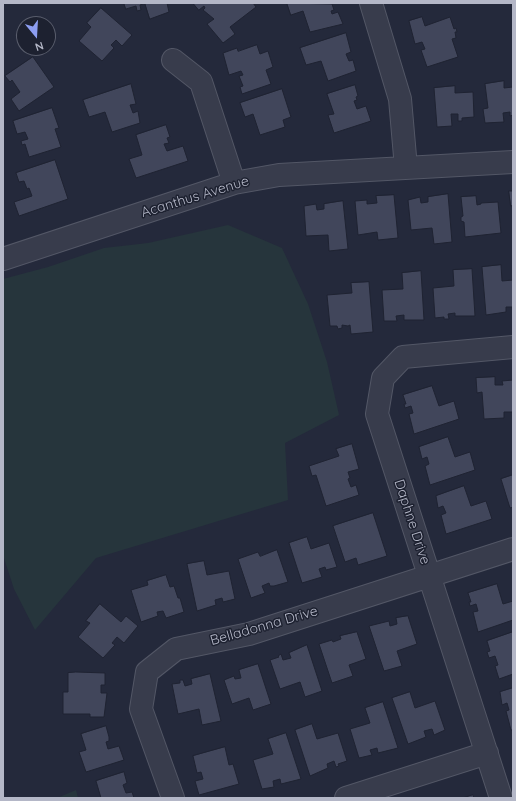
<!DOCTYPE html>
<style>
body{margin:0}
#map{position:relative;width:516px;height:801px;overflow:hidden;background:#24293b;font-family:Quicksand,sans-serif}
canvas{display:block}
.frame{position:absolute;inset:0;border:4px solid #b4b7c7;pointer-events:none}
.north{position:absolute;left:16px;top:16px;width:40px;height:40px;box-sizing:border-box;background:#1d2130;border:1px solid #595d6c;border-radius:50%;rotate:162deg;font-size:11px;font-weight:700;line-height:16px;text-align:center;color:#b4b7c7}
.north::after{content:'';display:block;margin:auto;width:14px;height:18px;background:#8d9ef2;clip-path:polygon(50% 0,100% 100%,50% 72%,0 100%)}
</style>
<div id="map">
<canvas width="516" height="801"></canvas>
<div class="frame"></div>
<div class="north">N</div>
</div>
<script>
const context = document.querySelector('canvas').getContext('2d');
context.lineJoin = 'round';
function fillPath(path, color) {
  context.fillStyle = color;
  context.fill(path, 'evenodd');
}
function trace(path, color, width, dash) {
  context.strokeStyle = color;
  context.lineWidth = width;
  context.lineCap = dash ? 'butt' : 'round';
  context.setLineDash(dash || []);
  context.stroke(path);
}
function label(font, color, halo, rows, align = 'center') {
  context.font = font + ' Quicksand,sans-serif';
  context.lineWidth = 3;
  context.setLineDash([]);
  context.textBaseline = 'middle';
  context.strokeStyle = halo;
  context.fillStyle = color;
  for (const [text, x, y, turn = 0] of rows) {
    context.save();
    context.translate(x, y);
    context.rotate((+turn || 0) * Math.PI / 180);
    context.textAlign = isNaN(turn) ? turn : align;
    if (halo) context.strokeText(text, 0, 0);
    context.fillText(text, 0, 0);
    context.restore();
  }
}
fillPath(new Path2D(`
 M228,225L282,248L308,304L327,362L339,415L285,443L288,500L96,558L35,630L14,589L3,555V279L48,267L104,248L148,243Z
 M76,790L78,798H57Z`), '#26353c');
const building = new Path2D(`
 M124,3H145L140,5L141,10L137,11L136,6L126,9Z
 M145,3H167L169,12L150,19Z
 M193,3H253L256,7L230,27L235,34L223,43L207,24L214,19L203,10L205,8L204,6L199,10Z
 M287,3L332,4L334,10L331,11L332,14L338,12L343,24L310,32L303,11L291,15Z
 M101,8L132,35L122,46L116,40L111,45L114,48L102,61L79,41L91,27L87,23Z
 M422,17L425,26L450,17L454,29L456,28L457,32H455L456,38L452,39L458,57L427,67L421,50L425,49L422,42L415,44L409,21Z
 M346,33L351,52L346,54L349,61L353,60L356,71L328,81L321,61L306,65L300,48Z
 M257,45L260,54L268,51L273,67L266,70L271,84L242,94L240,87L243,86L239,76L243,75L241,71L229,75L223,53L237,48L238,51Z
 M33,57L54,87L19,111L11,99L20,92L12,80L10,82L5,76Z
 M504,81V88L513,87V115L510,116V112L503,113L504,122L485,123L483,109L488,108L485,84Z
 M131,84L136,104L130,105L133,113L138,111L140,123L112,132L105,112L89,117L83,100Z
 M355,85L358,96L356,97L357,100L354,101L357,109L366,106L371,121L334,133L328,115L334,114L327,94Z
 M455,86V93L473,92L474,117L462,118V121H458V114H451L452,126L437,127L434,88Z
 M282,89L291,117L283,120L285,127L260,135L253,114L245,117L240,103Z
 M52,108L59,128L55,129L61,147L29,157L25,144L22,145L21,141L28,139L25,132L17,134L13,121Z
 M166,125L170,137L167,138L169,143L164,144L167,151L183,146L188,161L136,178L129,159L142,155L136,135Z
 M55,160L68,199L19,216L14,202L32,196L29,188L27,189L24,181L19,182L16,173Z
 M509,191H513V205L511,206Z
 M448,194L452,242L434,244L432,228L411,230L408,200L420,197L421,203L428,202V197Z
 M394,195L398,238L378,240L377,232L358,235L355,201L367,200V204L377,203L376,196Z
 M476,196L477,205L481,204V203L498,202L501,233L465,237L464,222L461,221V217L463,216L461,197Z
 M343,201L348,249L329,251L328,235L306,236L304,206L316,204L317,210L324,209V204Z
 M501,265L502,281L513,280V313L512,307H506V312L486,315L482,267Z
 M472,269L475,316H455V313L448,314L449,319H444V317L435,318L433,288L454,286L453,270Z
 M421,271L424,320H404V315L396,316L397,321H384L382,290L403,289L402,273Z
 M369,282L373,332L351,334L350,325L348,326L342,325V328L338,329L337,326H330L327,295L352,293L351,283Z
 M495,377V385H503L502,381L513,380V412H504V418L484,419L482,392L477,393L476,378Z
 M432,386L439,406L454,401L459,419L414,434L409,414L413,413L411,406L405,408L404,404H406L403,395Z
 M448,437L455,457L470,452L475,470L430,485L425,466L429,464L427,457L422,459L419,447Z
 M352,444L359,469L348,472L350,478L348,479L351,487L356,485L359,495L326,506L316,475L312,476L309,466L339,456L336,449Z
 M513,475V507L510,508L501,479Z
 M464,486L471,506L486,501L492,519L446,534L441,515L446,513L443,506L438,508L436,496Z
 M373,513L387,556L358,565L356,558L345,562L333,526Z
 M307,537L311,549L329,543L337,567L326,570L325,567L319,569L322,577L302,583L289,543Z
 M277,550L288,582L274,586H270L269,583L262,586L265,593L251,598L238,559L258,552L260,556Z
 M204,561L207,575L229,571L235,599L223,602L222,598L215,600L216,605L197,611L187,564Z
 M166,575L170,587L174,586L178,598H180L184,612L166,618L163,611L157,612L158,616L141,622L131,590L148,585L147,581Z
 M497,584L503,604L513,601V620L478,632L473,612L478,611L476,604L470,606L469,602H471L468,593Z
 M100,604L121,622L126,616L138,626L124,643L117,637L112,643L115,645L103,658L78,637L90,623L86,621Z
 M408,616L417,644L397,651L402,666L384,671L369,626L389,621L390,626L397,624L396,618Z
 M357,632L366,659L349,665L353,676L332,683L319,644L332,640L333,642L341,639L340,636Z
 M513,632V674L499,679L495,666L498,665L495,656L489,658L487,652L490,651L487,641Z
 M307,645L322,691L305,697L300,682L280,689L270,660L279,657L278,656L281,654L283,660L291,658L289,653Z
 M258,664L271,704L253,710L249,698L232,704L224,680L234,676L235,679L241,678L239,670Z
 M76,672L105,673V685H101V693H107L104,717H90V714H63V692H68V673Z
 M210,674L221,721L202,725L199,709L178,714L172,684L180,683V680H183L185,686L192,684L191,679Z
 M513,688V730H511L506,711L509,710L507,703L502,705L500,692Z
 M410,692L415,708L435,701L445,730L434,735L432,729L424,731L426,737L408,744L392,698Z
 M383,702L398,748L378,753L377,748L370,750L372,755L359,758L350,729L370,723L365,708Z
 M312,724L317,739L338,733L347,761L338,764L339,766L336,767L334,761L327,764L328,768L310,776L295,730Z
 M106,726L109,737V741L106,742L108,749L119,746L124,760L86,772L79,752L86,750L81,734Z
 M286,733L301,779L281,784L280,779L273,781L274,787L262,789L253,760L273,754L268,739Z
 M225,747L229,765L233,764L239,784L199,795L195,781L203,779L201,772L197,773L193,756Z
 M124,772L127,783L123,785L126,793L132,792L134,798H101L96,781Z
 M473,795L474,798H463Z`);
fillPath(building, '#41465b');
trace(building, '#1f2332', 1);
const minor = new Path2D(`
 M371,3L400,99L406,168
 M173,60L201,82L234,183
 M3,259L234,183L279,175L513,162
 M173,798L141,709L147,672L176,649L249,634L513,549
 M346,798L487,753
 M501,798L377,414L383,378L403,357L513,347`);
trace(minor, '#535766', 24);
trace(minor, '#383c4c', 22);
label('14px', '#b4b7c7', '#1d2130', [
 ["Acanthus Avenue",195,197,-17],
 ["Daphne Drive",412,522,72],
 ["Belladonna Drive",264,626,-16]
]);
</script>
